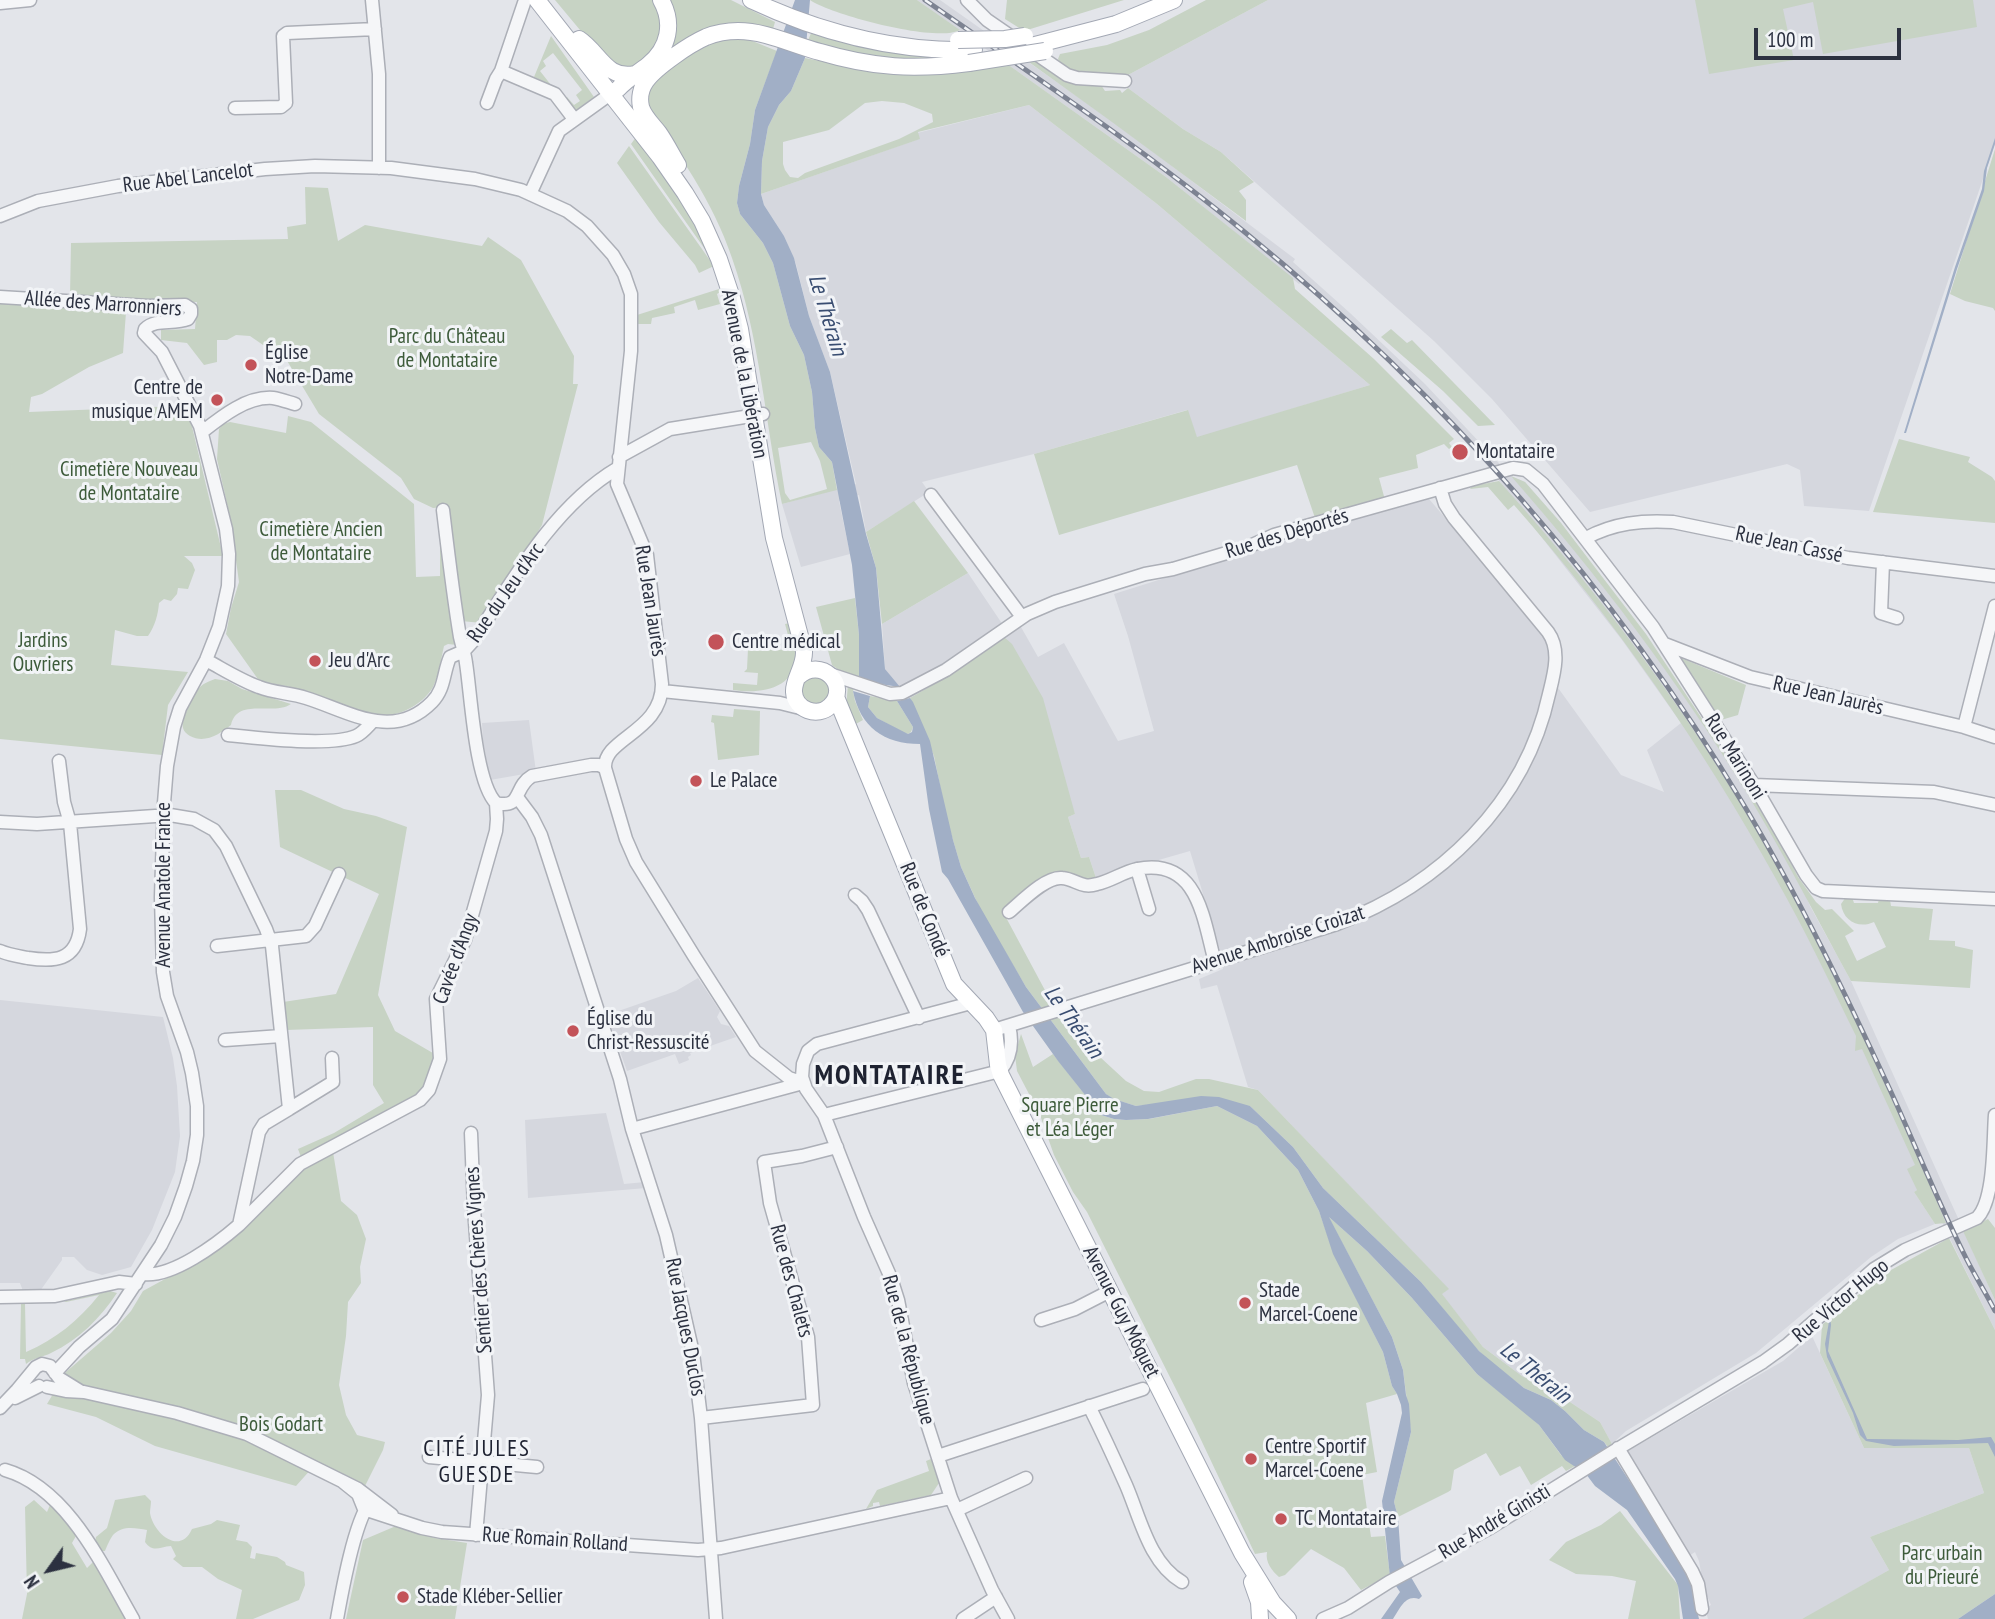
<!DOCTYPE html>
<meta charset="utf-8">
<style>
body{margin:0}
#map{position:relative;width:1995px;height:1619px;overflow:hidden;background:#e3e5ea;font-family:"PT Sans Narrow",sans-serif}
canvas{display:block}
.north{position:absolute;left:14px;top:1535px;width:70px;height:70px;-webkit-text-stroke:5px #f2f4f7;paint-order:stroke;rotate:236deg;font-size:19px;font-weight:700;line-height:28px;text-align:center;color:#2c3140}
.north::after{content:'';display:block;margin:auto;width:24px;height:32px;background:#2c3140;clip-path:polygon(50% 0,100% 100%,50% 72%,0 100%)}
.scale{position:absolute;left:1754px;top:28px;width:147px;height:32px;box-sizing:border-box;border:4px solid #2c3140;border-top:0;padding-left:9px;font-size:21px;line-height:24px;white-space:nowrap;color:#2c3140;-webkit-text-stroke:5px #f2f4f7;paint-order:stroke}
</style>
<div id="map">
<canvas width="1995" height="1619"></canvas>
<div class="north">N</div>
<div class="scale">100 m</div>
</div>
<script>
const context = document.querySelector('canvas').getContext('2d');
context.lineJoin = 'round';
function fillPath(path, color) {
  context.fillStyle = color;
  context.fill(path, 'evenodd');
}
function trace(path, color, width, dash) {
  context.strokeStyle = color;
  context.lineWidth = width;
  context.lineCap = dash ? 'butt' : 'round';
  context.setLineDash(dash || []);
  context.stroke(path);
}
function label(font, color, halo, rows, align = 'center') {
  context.font = font + ' "PT Sans Narrow",sans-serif';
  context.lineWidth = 6;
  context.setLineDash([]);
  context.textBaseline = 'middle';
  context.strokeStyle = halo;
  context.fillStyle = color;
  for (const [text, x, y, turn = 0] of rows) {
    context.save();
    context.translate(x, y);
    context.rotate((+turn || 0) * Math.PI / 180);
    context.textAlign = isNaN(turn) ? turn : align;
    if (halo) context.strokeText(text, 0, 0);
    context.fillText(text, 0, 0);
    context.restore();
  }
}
fillPath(new Path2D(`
 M917,0H940L1115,123L1295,259L1293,262L1350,313L1425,384L1511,476L1525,482L1561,523L1654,648L1718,743L1779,840L1798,877L1810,906L1851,981L1995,1300V1330L1924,1186L1914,1192L1935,1224L1898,1239L1871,1257L1756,1353L1626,1431L1612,1444L1600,1422L1552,1390L1522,1376L1483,1347L1441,1294L1448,1289L1258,1090L1248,1087L1217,985L1201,989L1199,979L1223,969L1220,950L1190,851L1096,878L1089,857L1081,858L1068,817L1075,814L1003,637L953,673L910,698L891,678L885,669L882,624L968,573L1005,628L1017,620L1038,657L1064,643L1118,741L1154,731L1128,636L1114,594L1317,530L1429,499L1543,632L1550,649L1548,674L1621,775L1664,792L1647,750L1681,723L1622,640L1532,525L1502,490L1501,484L1494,473L1442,416L1396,369L1302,282L1299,284L1166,177Z
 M1268,0H1995V144L1869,511L1804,506L1800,470L1787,464L1590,512L1492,399L1434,341L1221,152L1183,129L1128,88V75Z
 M1029,105L1157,204L1370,385L1197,438L1187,410L1034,454L922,482L929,492L866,532L859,495L839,501L850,554L801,567L782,504L856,484L830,372L809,316L796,264L784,236L764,205L761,194L919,139L917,133Z
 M529,720L536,772L490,780L483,740L482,723Z
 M698,978L720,1011L717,1017L721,1024L729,1026L736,1037L690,1053L691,1055L688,1057L689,1060L679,1064L675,1054L627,1071L607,1015L676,991Z
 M0,1000L163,1017L173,1058L177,1086L180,1136L175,1172L152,1230L131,1267L102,1275L87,1270L74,1257H62V1260L40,1291H23L20,1283H0Z
 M606,1113L624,1184L645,1182L646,1188L528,1198L525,1120Z
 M1812,1336L1864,1448H1969L1984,1493L1870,1537L1889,1570L1809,1616L1802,1619H1708L1705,1608L1711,1605L1704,1589L1699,1561L1695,1552L1689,1556L1628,1451L1783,1361Z`), '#d5d7de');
fillPath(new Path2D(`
 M555,0H653C670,21 658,53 637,66C632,68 625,68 620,69L595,48Z
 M667,0H731L775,22L773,29L735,25L654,65Z
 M810,0H917L960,30C937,43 832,15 810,0Z
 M1007,0H1124L1024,31L1005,19Z
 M1206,0H1268L1128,75L1071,73L1062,66L1058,59L1060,54L1107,45L1149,30Z
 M1695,0H1973L1977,27L1823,54L1813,2L1783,9L1794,60L1709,74Z
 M812,31L963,56L915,64L806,45Z
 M551,36L594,97L574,112L565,98L567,97L574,105L580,101L576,95L582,90L553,53L543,61L546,66L540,71L551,85L534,77Z
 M736,38L750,40L777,51L755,110L750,144L739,186L737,203L740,214L763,243L773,263L790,326L804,355L812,392L815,428L819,447L832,462L837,490L782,504C765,423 760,337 732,258C713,201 679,154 645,105L652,79L711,40ZM811,442L820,461L827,489L790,500L785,493L778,448Z
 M805,58C846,66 880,75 923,75C952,74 981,66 1010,66L1166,177L1293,278L1295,289L1374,359L1454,439L1449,443L1452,447L1449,449L1444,444L1416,455L1418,468L1379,478L1385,500L1315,518L1297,465L1059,535L1034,454L1188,410L1197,437L1370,385L1157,204L1029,105L918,132L920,139L761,194L762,161L768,127L779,105L791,91ZM882,101L904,103L932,114L933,122L899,139L805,173L798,178L790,177L785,170L783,164V142L829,130L865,103Z
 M1035,59L1101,85L1105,91L1120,90L1122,93L1128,88L1183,129L1221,152L1254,182L1239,191L1246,200V221L1112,122L1026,60Z
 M639,133L664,165L716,265L631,144Z
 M629,146L714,266L699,273L695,265L659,222L617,163Z
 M1995,149V311L1993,308L1965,301L1950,294Z
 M305,187L328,188L338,241L365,225L482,246L488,237L521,260L574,356L573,384H578L542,525L482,623L461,621L457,645L448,644L444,646C441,659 439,675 433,687C428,695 422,701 414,706C376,730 335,702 297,689C286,685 272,684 260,682L226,634L231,608L239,582L230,517L217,459L219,429L223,424L230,422L286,433L288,416L311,422L414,504L416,577L440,576V543L449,534L446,507L433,508L414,499L401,478L319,414L280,349L266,347L250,336L236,335L227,340H217V362L204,365L187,343L161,340V330L195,329L197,302H149L70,296L71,243L288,239L287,227L306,224Z
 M719,289L720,292L717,294L720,304L698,310L695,300L674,307L675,313L652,318L651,324H637V315Z
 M0,302L126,312L123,353L89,367L42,394L31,397L29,412L178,406L189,414L223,556H184L192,563L195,570L188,589L178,588L177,594L171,601L164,599L159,603C158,615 155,626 148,636H137L115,630L111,665L188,672L168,705L162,755L0,739Z
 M1391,329L1407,343L1412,340L1495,425L1478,426L1443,391L1381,337Z
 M1899,439L1970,457L1968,462L1992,477L1995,481V523L1873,512Z
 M1511,476L1525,482L1561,523L1646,634L1718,743L1779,840L1798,877L1816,902L1825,910L1832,909L1854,931L1845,936L1857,961L1886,947L1874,922C1859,929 1843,921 1841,904L1846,897H1852L1854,903H1878L1879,899L1890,900L1891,906L1933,909L1929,940L1955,941V946L1973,950L1970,988L1851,981C1817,919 1785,856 1748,795C1679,682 1598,575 1511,476Z
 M1499,481C1617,612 1722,758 1803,915C1855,1015 1901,1119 1946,1223L1935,1224L1914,1192L1917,1190L1907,1169L1915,1165L1862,1049L1855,1051L1856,1036C1830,983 1805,930 1776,879C1704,749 1613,617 1514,505L1508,510L1488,487L1470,489L1472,486Z
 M914,501L968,573L882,624L876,568L866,532Z
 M855,598L859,635V677L853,691L855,701L863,720L854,725L846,707L848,685L840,671L832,665L816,607Z
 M790,623C792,632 799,646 798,655C794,690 760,694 733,690V683L757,685L758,673L744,672L747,669L748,649L792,650L785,624Z
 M1004,637L1012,644L1043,698L1075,814L1068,817L1081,858L1089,857L1096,878C1083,880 1075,874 1063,872C1046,870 1015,899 1002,910L1062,1022L1126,1081L1144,1091L1159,1092L1196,1079H1209L1258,1090L1449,1289L1442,1294L1483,1347L1522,1376L1552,1390L1600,1422L1612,1444L1608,1447L1604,1442L1584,1430L1565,1411L1551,1400L1524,1388L1488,1360L1471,1343L1421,1282L1323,1188L1293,1147L1250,1106L1156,1104L1136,1106L1113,1099L1106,1094L1026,987L982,913L961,867L947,820L934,756L910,698L953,673Z
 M1681,658L1746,685L1738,715L1721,720L1724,718L1723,715L1719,717L1680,660Z
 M801 690a14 14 0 1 1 28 0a14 14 0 1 1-28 0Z
 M215,679L228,681L242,689L291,704C274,716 237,697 231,725C220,734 205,744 190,736C187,734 184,732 183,728C181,719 194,693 200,687C204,683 210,681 215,679Z
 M870,696L897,701L913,727L911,732L908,734L904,733L877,718L868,707Z
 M734,709L760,711L759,755L718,760L714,723L711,722L712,715L733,717Z
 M275,790H301L344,809L376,816L407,827L378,995L395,1031L438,1056L425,1091L301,1157L298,1149L334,1133L384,1103L373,1085V1027L286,1030L283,1002L336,994L379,894L280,847Z
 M1021,1034L1033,1067L1053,1054L1101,1115L1114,1119L1126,1120L1149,1119L1217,1106L1257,1126L1298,1170L1319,1211L1334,1254L1383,1352L1392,1386L1397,1394L1366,1403L1377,1472L1362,1475L1371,1537L1385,1536L1390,1575L1361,1590L1344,1568L1311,1549L1285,1575L1279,1577C1272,1571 1265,1562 1267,1552L1255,1554L1194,1425L1087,1212L1073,1192L1054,1155L1040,1115L1017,1071L1015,1055Z
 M333,1152L341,1201L357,1215L366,1239L360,1267L361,1283L348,1302L346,1336L339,1385L346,1415L357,1435L385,1442L383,1450L365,1486L313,1467L296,1486L155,1446L96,1417L47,1404L66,1372L111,1333L131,1311L143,1291L198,1261L229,1242L298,1170Z
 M1328,1216L1367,1251L1412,1298L1477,1374L1525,1412L1539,1425L1561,1455L1575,1466L1566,1471L1562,1466L1531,1485L1520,1466L1500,1476L1486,1453L1454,1470L1451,1490L1448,1492L1398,1517L1394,1502L1411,1432L1403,1370L1392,1337Z
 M1988,1219L1995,1228V1300L1963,1231Z
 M1949,1238L1995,1330V1594L1958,1619H1802L1889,1570L1870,1537L1984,1493L1969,1448H1864L1820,1353L1822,1325L1882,1275Z
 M110,1291L117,1293C100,1318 80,1339 51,1353C43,1357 33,1358 26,1364L25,1359H20L21,1303L62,1299L66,1301ZM99,1295C78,1321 56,1339 26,1352L25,1304L62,1300L66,1302Z
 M931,1459L939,1483L931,1495L880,1506L879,1502L873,1503V1506L866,1509L877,1490L929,1471L926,1461Z
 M145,1495L151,1501C151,1505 150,1509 150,1513C153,1533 180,1556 192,1529L211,1524L217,1520L240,1525L236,1540L247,1542L252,1547L250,1558L255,1559L256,1553L277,1557L285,1562L286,1565L304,1572L305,1585L299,1600L253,1619H236L242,1590L218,1579L202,1567H183L173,1559L176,1556L171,1546C159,1547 153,1553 145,1542L147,1530C136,1528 122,1525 113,1535C110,1539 107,1546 105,1551H100L95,1542L96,1537L107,1528L115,1500Z
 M34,1500L47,1512L50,1505L70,1526L76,1536L72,1543L87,1568L93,1562L128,1619H22L27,1594L25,1507Z
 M1620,1511L1678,1585L1680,1619H1628L1636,1581L1612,1576L1576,1574L1549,1560L1566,1542L1601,1525Z
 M396,1526L435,1538L467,1543L455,1619H346L363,1540Z`), '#c7d3c4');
fillPath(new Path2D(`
 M795,0H810L805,58L791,91L779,105L768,127L762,161L761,194L764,205L784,236L794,258L809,316L830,372L866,534L876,568L885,669L900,687L879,684L859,677V635L852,565L832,462L819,447L815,428L812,392L804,355L790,326L773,263L763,243L740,214L737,203L739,186L750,144L755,110Z
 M1995,138V144L1987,168L1984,191L1957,269L1906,433H1904L1955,267L1982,189L1984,171Z
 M853,691L870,696L868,707L877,718L908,734L912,732L913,727L897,701L910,698L913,702L930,741L953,840L961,867L975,898L1026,987L1106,1094L1114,1099L1136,1106L1201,1096L1219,1097L1250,1106L1293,1147L1323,1188L1421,1282L1479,1351L1524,1388L1551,1400L1565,1411L1584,1430L1604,1442L1681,1560L1691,1584L1699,1619H1683L1678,1586L1675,1579L1627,1510L1595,1486L1586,1474L1565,1460L1539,1425L1477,1374L1412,1298L1367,1251L1329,1217L1392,1337L1403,1370L1406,1395L1409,1404L1411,1432L1394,1502L1398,1517L1401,1560L1422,1596L1419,1599C1405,1594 1400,1609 1393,1619H1381L1400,1592L1390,1577L1382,1501L1402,1413L1401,1405L1397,1394L1392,1386L1383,1352L1333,1254L1319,1211L1298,1170L1257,1126L1217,1106L1148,1119L1126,1120L1114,1119L1101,1115L1058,1061L1023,1012L948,879L942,872L929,809L920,744C884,744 860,727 853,691Z
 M1830,1316L1831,1325L1828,1351L1867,1439L1958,1440L1991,1437L1995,1444V1457L1988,1443L1894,1446L1866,1441L1860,1435L1853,1413L1827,1357L1825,1344Z
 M1995,1594V1619H1958Z`), '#a1afc6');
const minor = new Path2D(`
 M372,0L379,74V168
 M967,0L987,20L1067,75L1077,78L1125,81
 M0,3L30,0
 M501,71L555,94L574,119
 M487,103L496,79L501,71L524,3
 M235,108L281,107L286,103L283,36L287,33L375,29
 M530,194L559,131L616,90
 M0,216L38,201L118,186L265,169L315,166L391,168L475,179L521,190L567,211L587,226L613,255L624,274L631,294V351L617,484L647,555L662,684C662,732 603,738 605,768L626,839L636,862L694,956L755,1051L789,1078L804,1083
 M0,297L148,306L185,305L191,309V314L188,319C173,325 156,318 145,329L144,333L162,352L200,426L226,529L229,554L228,586L219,627L206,660L180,708L174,727L167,766L164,803L161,897L163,972L167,996L187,1052L192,1073L197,1106V1135L193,1161L186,1186L175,1217L161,1245L112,1319L79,1347L55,1373
 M202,432C221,417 247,396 273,398C280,399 288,402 295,404
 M619,457L670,429L763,414
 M931,495L1022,617
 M443,510C448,552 453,595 460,637C462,646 465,654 466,663C471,694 475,782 496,803C523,809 513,787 532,776L591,765H599L605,768
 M1586,538C1614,523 1642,520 1673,522L1848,558L1995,576
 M1883,562L1881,613L1897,618
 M1665,644L1750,677L1964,727L1995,737
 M206,660C223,669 240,680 259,687C274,693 291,693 306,698C348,711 393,742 432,702C445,689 443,673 450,657L464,651L474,640C513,579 555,505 618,468
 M830,674L890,694L902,693L946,670L1027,614L1055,602L1145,574L1173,569L1250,546L1274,535L1513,468L1526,470L1543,484L1653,627L1754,785L1806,875L1816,888L1823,891L1995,899
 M662,691L780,703L804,709
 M1964,727L1995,606
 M228,735C256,738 331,747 356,736C363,733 368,726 373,721
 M1754,785L1934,792L1995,805
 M517,797L532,817L541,835L620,1079L632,1129L666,1235L693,1353L701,1418L716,1619
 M0,822L37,824L170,815L194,819L214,830L226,846L266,929L272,946L289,1109L264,1124L259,1132L239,1225C217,1244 172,1278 143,1274
 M1137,869L1149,909
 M855,895L862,901L868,910L919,1018
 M1009,912C1021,902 1046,876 1062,878C1076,879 1081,889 1097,884C1111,881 1123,872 1137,869C1198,857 1203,918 1215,962
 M217,946L306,936L315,926L339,874
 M0,951C9,955 18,956 28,958C54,962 76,961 80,929L70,823L64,802L59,761
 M971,1003L817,1044L808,1051L803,1064L802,1077L806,1089L824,1115L864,1217L891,1278L898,1300L914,1383L951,1498L992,1590L1008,1619
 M994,1030L1337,924C1440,885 1525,804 1549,694C1554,674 1561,650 1548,632L1454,518L1445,504L1440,488
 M225,1040L281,1036
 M289,1109L333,1082L332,1058
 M824,1115L1000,1071C1011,1058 1013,1042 1009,1026
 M632,1129L803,1083
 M471,1133L474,1209L488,1395L476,1535
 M239,1225L300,1164L420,1100L429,1090L440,1059L436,999L465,940L496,831L497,819L496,803
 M0,1297L55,1296L119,1282L136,1284
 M1041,1320L1075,1309L1110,1291
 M47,1387L66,1391L84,1392L177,1413L247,1434L358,1489L392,1515
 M15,1398L39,1386
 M1089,1406C1102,1432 1114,1458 1126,1485C1140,1517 1149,1563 1182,1582
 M0,1408L17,1390L36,1367L42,1364L50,1366L59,1378L80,1391
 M701,1418L813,1405L808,1337L770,1203L764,1162L802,1156L837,1147
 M1618,1448L1692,1571L1698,1584L1702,1609
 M938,1456L1143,1389
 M429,1457L537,1467
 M5,1470C68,1488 103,1567 133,1619
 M343,1482L358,1494L364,1509L422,1528L442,1532L698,1550L721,1548L951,1498
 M957,1510L1026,1478
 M337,1619C342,1591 354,1523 370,1502
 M963,1619L996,1597
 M1323,1619L1348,1608L1389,1582L1490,1528L1614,1451L1763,1362L1788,1344L1874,1269L1905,1250L1977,1218C1995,1200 1993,1141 1995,1115`);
const major = new Path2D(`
 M537,0L660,157L685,193L702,221L719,259L732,298L740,329L774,538L804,651C805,666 793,680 794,692C795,710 818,718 830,706C851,686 821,655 798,677
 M751,0C821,33 896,52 974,50
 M579,39C600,53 606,80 635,74
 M1035,45L1116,24L1174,0
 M618,89C627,79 638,73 648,65C669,48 674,23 661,0
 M678,165C672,155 666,143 659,133C653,125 644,117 641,107C639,98 641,88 646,81C656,67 690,44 706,37C716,33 727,31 738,31C766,31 793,45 820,52C874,68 914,70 969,63
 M836,697L954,984L986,1018L994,1030L998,1065L1001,1075L1242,1553L1273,1603L1288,1619
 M1252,1582L1259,1602L1260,1619`);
trace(minor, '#acafb7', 15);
trace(major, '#a3a8b4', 18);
trace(minor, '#f5f6f8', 12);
trace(major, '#fff', 16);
const rail = new Path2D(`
 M925,0C1034,76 1145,150 1247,234C1444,395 1615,589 1745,807C1800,899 1846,995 1891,1092C1916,1147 1939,1204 1966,1258C1975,1276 1986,1293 1995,1311`);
trace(rail, '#7d8392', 5);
trace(rail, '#f2f4f7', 2.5, [8]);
const majorBridge = new Path2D(`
 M958,40L1005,39L1025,36
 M969,63L1045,51`);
trace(majorBridge, '#a3a8b4', 18, []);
trace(majorBridge, '#fff', 16);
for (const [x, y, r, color] of [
 [251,365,7,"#c35359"],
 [217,400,7,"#c35359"],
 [1460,452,9,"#c35359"],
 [716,642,9,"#c35359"],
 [315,661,7,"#c35359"],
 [696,781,7,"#c35359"],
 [573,1031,7,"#c35359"],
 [1245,1303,7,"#c35359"],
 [1251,1459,7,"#c35359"],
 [1281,1519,7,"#c35359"],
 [403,1597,7,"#c35359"]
]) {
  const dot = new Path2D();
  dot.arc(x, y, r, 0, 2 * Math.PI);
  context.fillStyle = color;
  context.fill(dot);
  trace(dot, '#f2f4f7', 2.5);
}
label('21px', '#2c3140', '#f2f4f7', [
 ["Rue Abel Lancelot",188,178,-7],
 ["Allée des Marronniers",103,304,4],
 ["Avenue de la Libération",744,374,79],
 ["Rue des Déportés",1287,534,-17],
 ["Rue Jean Cassé",1789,545,12],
 ["Rue du Jeu d'Arc",506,593,-55],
 ["Rue Jean Jaurès",650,601,81],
 ["Rue Jean Jaurès",1828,696,13],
 ["Rue Marinoni",1735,757,58],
 ["Avenue Anatole France",164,885,-90],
 ["Rue de Condé",924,910,68],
 ["Avenue Ambroise Croizat",1278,940,-18],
 ["Cavée d'Angy",456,959,-70],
 ["Sentier des Chères Vignes",479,1260,-94],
 ["Rue des Chalets",791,1281,75],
 ["Rue Victor Hugo",1841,1301,-40],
 ["Avenue Guy Môquet",1121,1312,63],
 ["Rue Jacques Duclos",685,1327,79],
 ["Rue de la République",908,1350,75],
 ["Rue André Ginisti",1495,1522,-31],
 ["Rue Romain Rolland",555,1540,4]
]);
label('21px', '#3d5b3a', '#f2f4f7', [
 ["Parc du Château",447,337],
 ["de Montataire",447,361],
 ["Cimetière Nouveau",129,470],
 ["de Montataire",129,494],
 ["Cimetière Ancien",321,530],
 ["de Montataire",321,554],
 ["Jardins",43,641],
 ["Ouvriers",43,665],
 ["Square Pierre",1070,1106],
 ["et Léa Léger",1070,1130],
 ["Bois Godart",281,1425],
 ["Parc urbain",1942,1554],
 ["du Prieuré",1942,1578]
]);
label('21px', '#2c3140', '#f2f4f7', [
 ["Église",265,353],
 ["Notre-Dame",265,377],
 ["Centre de",203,388,"right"],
 ["musique AMEM",203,412,"right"],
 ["Montataire",1476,452],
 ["Centre médical",732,642],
 ["Jeu d'Arc",329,661],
 ["Le Palace",710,781],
 ["Église du",587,1019],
 ["Christ-Ressuscité",587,1043],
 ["Stade",1259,1291],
 ["Marcel-Coene",1259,1315],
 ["Centre Sportif",1265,1447],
 ["Marcel-Coene",1265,1471],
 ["TC Montataire",1295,1519],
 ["Stade Kléber-Sellier",417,1597]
], 'left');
label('italic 23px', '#394d71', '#f2f4f7', [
 ["Le Thérain",827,315,73],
 ["Le Thérain",1073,1022,54],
 ["Le Thérain",1535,1373,39]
]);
context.letterSpacing = '2px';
label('23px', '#1e2231', '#f2f4f7', [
 ["CITÉ JULES",477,1449],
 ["GUESDE",477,1475]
]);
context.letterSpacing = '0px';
context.letterSpacing = '2px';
label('bold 28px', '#1e2231', '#f2f4f7', [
 ["MONTATAIRE",890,1076]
]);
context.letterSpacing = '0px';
</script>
